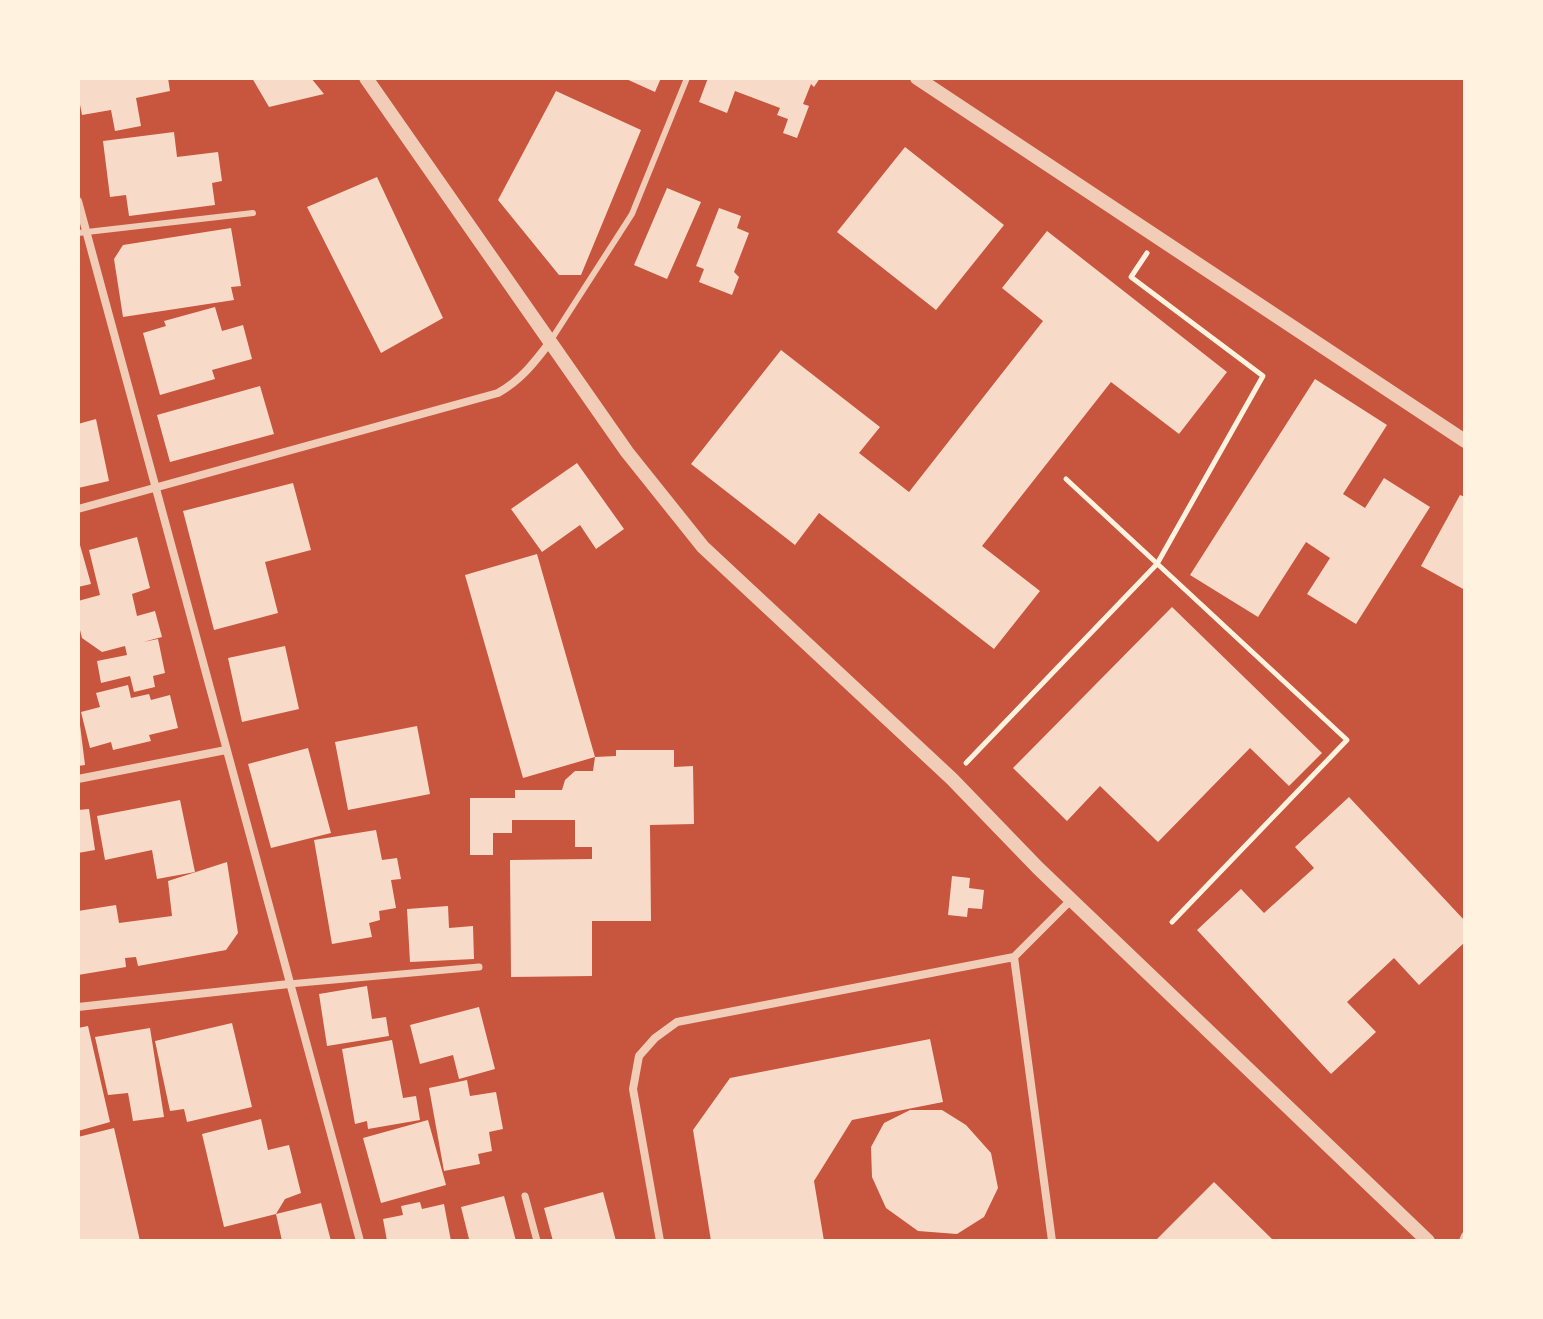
<!DOCTYPE html>
<style>
body{margin:0}
#map{position:relative;width:1543px;height:1319px;overflow:hidden;background:#c8553d;font-family:"Alegreya Sans",sans-serif}
canvas{display:block}
.frame{position:absolute;inset:0;border:80px solid #fff3e0;pointer-events:none}
</style>
<div id="map">
<canvas width="1543" height="1319"></canvas>
<div class="frame"></div>
</div>
<script>
const context = document.querySelector('canvas').getContext('2d');
context.lineJoin = 'round';
function fillPath(path, color) {
  context.fillStyle = color;
  context.fill(path, 'evenodd');
}
function trace(path, color, width, dash) {
  context.strokeStyle = color;
  context.lineWidth = width;
  context.lineCap = dash ? 'butt' : 'round';
  context.setLineDash(dash || []);
  context.stroke(path);
}
fillPath(new Path2D(`
 M78,78H168L170,91L136,98L141,126L115,131L111,110L82,115L78,94Z
 M252,78H311L324,94L269,107Z
 M624,78H661L655,92Z
 M708,78H820L814,87L811,84L803,104L809,106L797,138L783,133L788,119L777,115L780,108L735,91L727,113L699,102Z
 M556,91L641,130L581,275H559L498,200Z
 M174,132L177,157L218,152L222,181L212,183L215,205L129,216L126,195L110,197L103,141Z
 M905,147L1004,225L936,310L837,232Z
 M377,177L443,318L381,353L307,207Z
 M667,188L701,202L667,279L634,265Z
 M719,208L741,216L737,228L749,233L734,272L739,277L732,295L699,282L704,269L696,266Z
 M231,228L241,286L231,287L234,300L123,317L114,259L123,245Z
 M1047,231L1227,372L1179,434L1111,382L982,546L1040,591L994,649L819,513L795,545L691,464L781,350L880,427L859,453L909,492L1043,321L1002,288Z
 M215,307L222,331L243,325L252,359L212,370L215,379L160,395L143,333L166,326L164,321Z
 M1315,379L1387,425L1343,494L1365,508L1384,478L1430,507L1356,624L1307,594L1330,558L1306,542L1258,617L1190,575Z
 M260,386L274,434L170,462L157,415Z
 M96,419L109,481L78,488V424Z
 M577,463L624,529L596,549L580,525L542,552L511,509Z
 M293,483L311,550L265,562L278,613L214,630L183,511Z
 M1460,495L1465,497V590L1421,566Z
 M137,537L150,588L132,594L137,616L155,611L162,637L143,642L158,639L165,673L153,676L155,687L134,692L130,676L101,683L97,661L127,655L125,646L102,652L82,638L78,622V601L100,595L89,550Z
 M78,538L91,584L78,587Z
 M537,554L595,757L523,778L465,575Z
 M1172,607L1322,753L1289,786L1250,748L1158,842L1100,786L1067,821L1013,768Z
 M285,646L299,709L242,722L228,658Z
 M128,685L131,698L149,694L151,700L170,695L178,728L149,735L151,741L113,750L111,742L90,748L81,712L100,707L96,693Z
 M78,725H80L85,765L78,766Z
 M417,726L430,794L348,810L335,742Z
 M308,748L331,833L271,848L248,764Z
 M616,750H674V767L693,766L694,824L650,825L651,921H592V976L511,977L510,860L592,859V847H575V820H512V833H493V855H470V798H515V790H562L565,780L575,771H593L595,757L616,756Z
 M1349,797L1465,921V942L1419,985L1394,958L1347,1002L1376,1032L1331,1074L1197,930L1241,889L1264,913L1314,868L1295,847Z
 M180,800L195,872L157,879L152,850L105,860L97,816Z
 M89,809L95,850L78,853V810Z
 M376,830L382,860L397,858L401,879L391,880L396,908L379,911L380,920L369,923L372,937L332,944L314,840Z
 M227,862L238,933L226,950L138,966L136,957L125,958L126,967L78,975V911L116,905L119,923L172,916L168,881Z
 M952,876L970,878L969,888L984,890L982,909L968,908L967,917L948,915Z
 M448,906L449,928L473,926L474,959L410,962L407,909Z
 M367,986L372,1019L386,1017L389,1036L327,1046L319,994Z
 M479,1007L495,1069L459,1079L453,1055L420,1064L410,1025Z
 M232,1023L252,1107L187,1122L184,1109L170,1111L155,1041Z
 M88,1026L110,1122L78,1131V1028Z
 M150,1028L164,1117L133,1121L128,1093L108,1095L95,1037Z
 M930,1039L943,1102L852,1120L814,1181L824,1241H711L693,1130L730,1078Z
 M392,1040L403,1098L416,1096L420,1120L368,1129L367,1121L355,1124L342,1049Z
 M467,1080L470,1096L496,1092L503,1129L489,1132L492,1151L478,1154L480,1164L444,1171L429,1088Z
 M910,1110H942L966,1125L991,1153L998,1188L984,1217L957,1234L918,1231L886,1208L872,1177L871,1147L884,1123Z
 M261,1119L268,1150L289,1145L301,1193L285,1199L276,1214L321,1203L331,1241H282L276,1214L224,1227L202,1134Z
 M428,1120L446,1185L381,1203L363,1138Z
 M114,1128L140,1241H80L78,1231V1137Z
 M1214,1182L1274,1241H1155Z
 M603,1192L616,1241H553L544,1208Z
 M504,1196L516,1241H463L469,1239L461,1207Z
 M420,1202L422,1209L444,1204L451,1241H387L383,1219L403,1215L401,1206Z`), '#f7dbc8');
trace(new Path2D(`
 M1066,479L1347,740L1172,922
 M966,763L1157,564L1263,376L1131,277L1147,253`), '#fff3e0', 5);
trace(new Path2D(`
 M78,233L253,213
 M551,340L632,214L687,78`), '#f1ccb7', 6);
trace(new Path2D(`
 M289,984L479,967
 M525,1196L537,1241`), '#f1ccb7', 7);
trace(new Path2D(`
 M78,201L360,1241
 M78,509L498,393C521,380 534,363 550,342
 M78,779L226,750
 M1014,957L1052,1241
 M1014,957L1071,900
 M78,1007L289,984
 M660,1241L633,1089L639,1056L655,1038L677,1022L1014,957
 M1463,1241L1465,1236`), '#f1ccb7', 8);
trace(new Path2D(`
 M366,78L627,452L703,547L952,779L1038,868L1428,1241
 M917,78L1465,441`), '#f1ccb7', 14);
</script>
